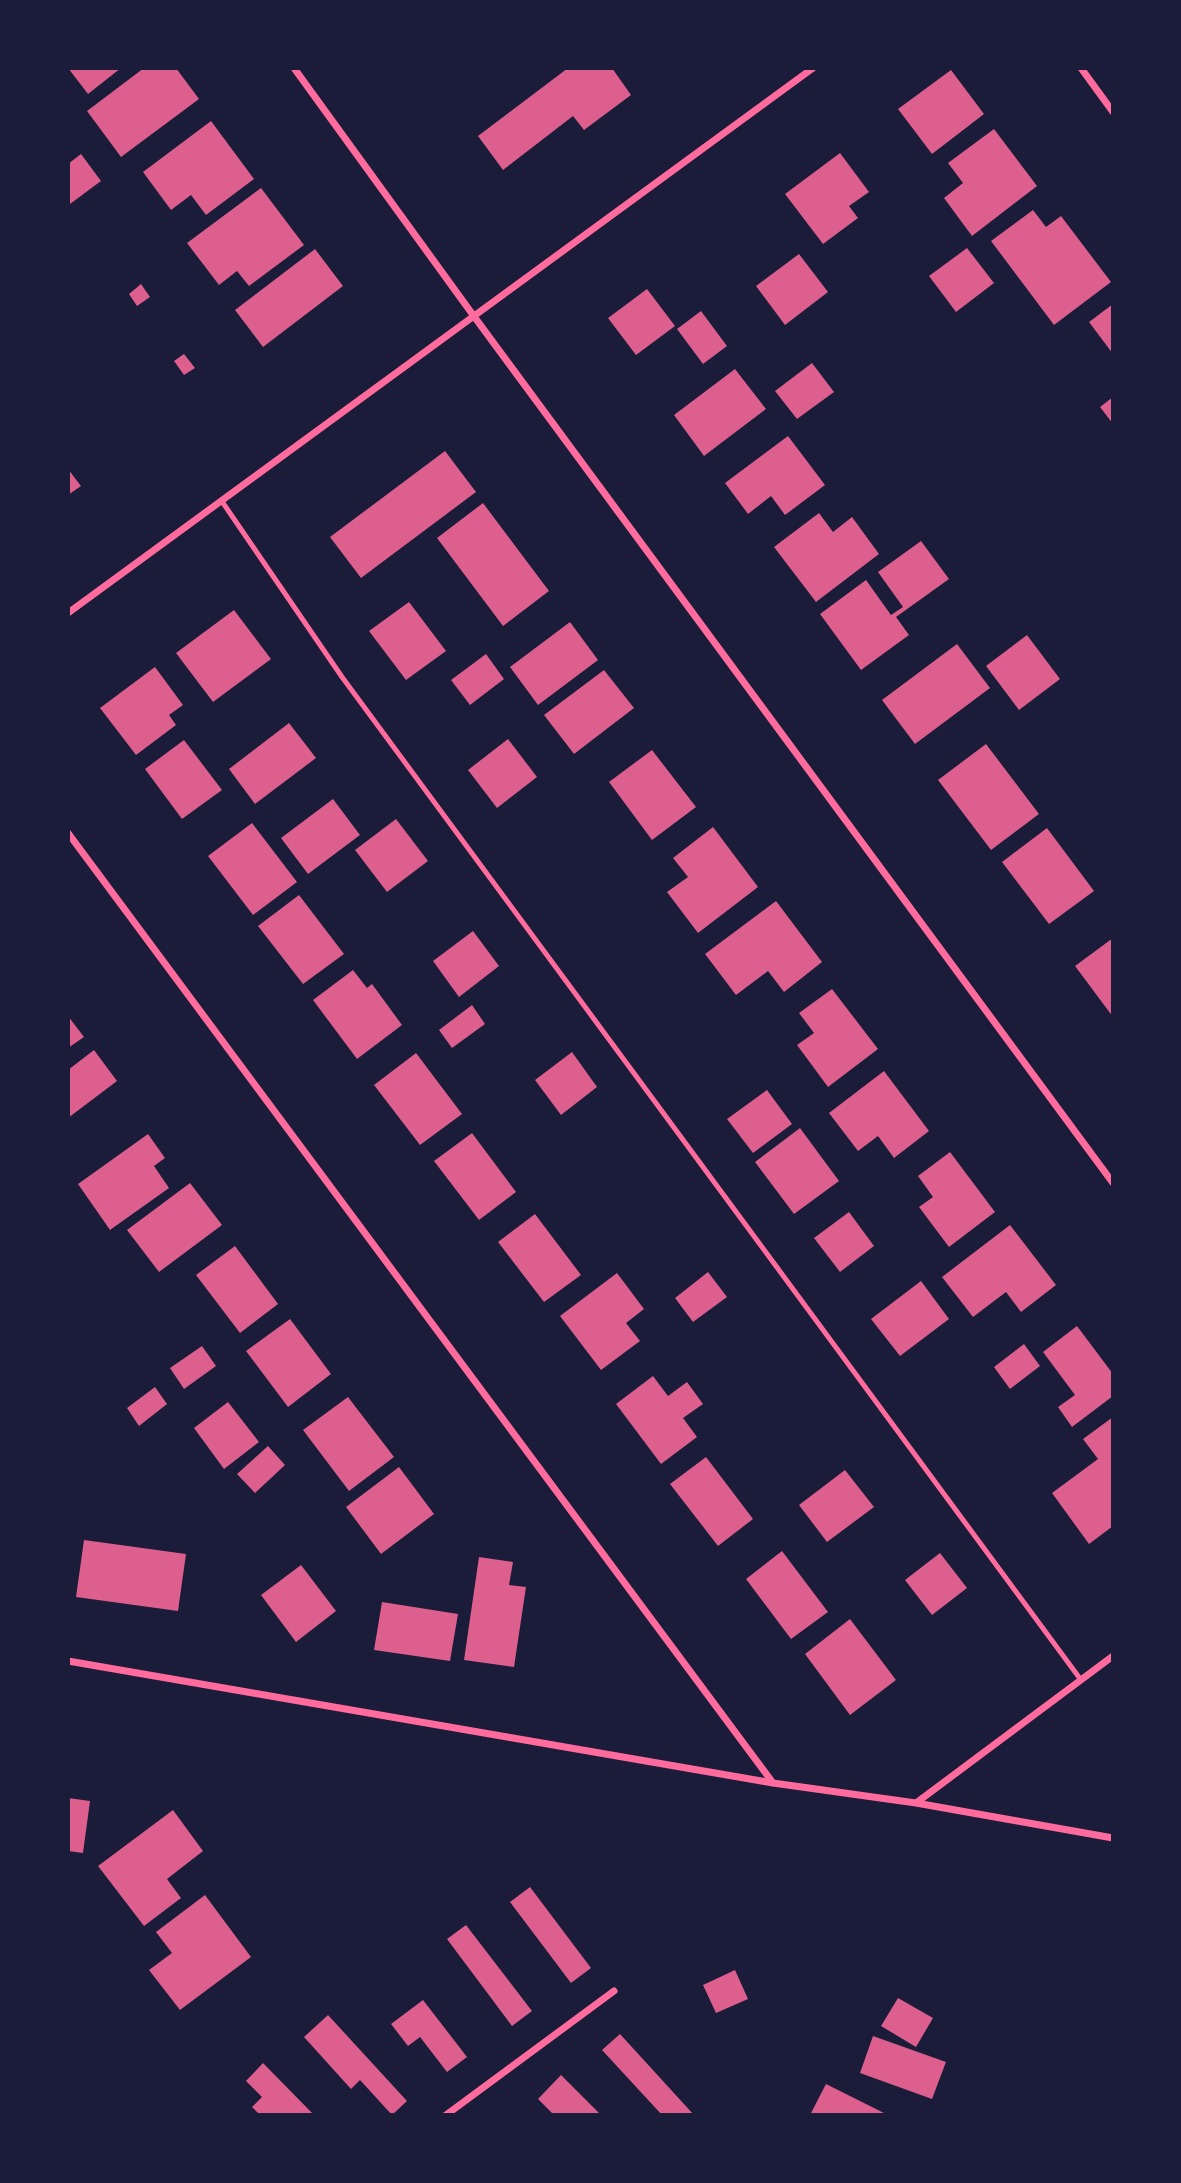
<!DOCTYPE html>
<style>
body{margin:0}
#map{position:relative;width:1181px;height:2183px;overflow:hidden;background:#1b1b3a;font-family:"DejaVu Sans",sans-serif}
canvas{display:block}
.frame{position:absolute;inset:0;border:70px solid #1b1b3a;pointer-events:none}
</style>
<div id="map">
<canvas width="1181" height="2183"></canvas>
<div class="frame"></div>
</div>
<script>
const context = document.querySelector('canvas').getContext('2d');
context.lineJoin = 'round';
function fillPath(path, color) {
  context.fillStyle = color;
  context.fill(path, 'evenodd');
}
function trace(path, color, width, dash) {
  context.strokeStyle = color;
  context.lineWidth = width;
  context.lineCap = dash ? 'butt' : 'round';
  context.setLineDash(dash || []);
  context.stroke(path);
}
fillPath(new Path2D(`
 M68,68H121L88,94Z
 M144,68H176L199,99L121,157L87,111Z
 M568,68H612L631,95L584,130L573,116L503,170L478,136Z
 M951,70L984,114L932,154L898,109Z
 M211,121L254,179L206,215L191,195L171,210L143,172Z
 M994,129L1037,186L972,236L944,198L963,183L948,163Z
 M840,153L869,192L849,206L858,218L823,244L785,194Z
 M81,154L101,181L70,204L68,164Z
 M261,188L304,245L249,286L237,271L219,285L187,243Z
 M1033,210L1046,227L1061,216L1111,282L1054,325L991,241Z
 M967,248L994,283L956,312L929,276Z
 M315,249L343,286L263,347L235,310Z
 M799,254L828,292L785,325L756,286Z
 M141,284L150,297L137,306L129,294Z
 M647,289L675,326L636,355L608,318Z
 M1113,304V354L1089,322Z
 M701,311L727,346L703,364L677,329Z
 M184,354L195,368L184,375L174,361Z
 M812,363L834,392L797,419L775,391Z
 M735,369L766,409L704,456L674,415Z
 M1113,397V424L1100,407Z
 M788,436L825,485L785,515L771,496L748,514L725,483Z
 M445,451L476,492L361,578L330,537Z
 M68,469L81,486L68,495Z
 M483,503L549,591L503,626L437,538Z
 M819,513L833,532L852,517L879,554L816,602L774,547Z
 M921,541L949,579L896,617L909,635L861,670L820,614L866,580L891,615L903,607L878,572Z
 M409,602L446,651L406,680L369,631Z
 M234,610L271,659L213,702L176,653Z
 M570,622L598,660L538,705L510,667Z
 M1027,635L1060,679L1019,710L986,666Z
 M957,644L990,688L915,744L882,700Z
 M486,654L504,679L470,705L451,680Z
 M155,667L183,705L169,715L176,725L136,755L100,708Z
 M604,670L634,708L574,754L544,715Z
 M289,723L316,758L255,804L229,769Z
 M508,739L537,777L497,808L468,770Z
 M184,740L222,790L182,819L145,769Z
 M986,744L1039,814L991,850L938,780Z
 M652,750L696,807L652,840L609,782Z
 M333,799L360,835L308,874L281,838Z
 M396,819L428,861L387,892L355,850Z
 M252,823L297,882L253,915L208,856Z
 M713,827L758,887L698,933L667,892L688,877L673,858Z
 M1047,828L1094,891L1049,924L1002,862Z
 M299,895L344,954L303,984L258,926Z
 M776,901L822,962L784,992L768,971L736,995L705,954Z
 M473,931L499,966L459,997L433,961Z
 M1113,938V1017L1075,966Z
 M353,970L367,988L372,984L402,1025L357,1059L313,1000Z
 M832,989L878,1049L828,1087L797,1045L814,1033L799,1013Z
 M472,1005L485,1024L452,1048L439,1030Z
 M68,1016L84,1037L68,1048Z
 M94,1050L117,1081L68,1118V1070Z
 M572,1052L597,1087L561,1115L535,1080Z
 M416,1053L462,1114L420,1145L374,1085Z
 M884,1071L929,1131L894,1158L878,1136L858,1151L829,1113Z
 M767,1090L792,1124L753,1153L727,1119Z
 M800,1128L839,1181L794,1214L755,1162Z
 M472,1133L516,1192L479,1220L434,1161Z
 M148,1134L165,1158L154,1166L169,1188L110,1230L78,1184Z
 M950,1152L995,1212L949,1247L919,1207L933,1197L918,1176Z
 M190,1183L222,1225L159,1272L127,1230Z
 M849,1212L874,1246L840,1272L814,1238Z
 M535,1214L581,1275L544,1302L498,1242Z
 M1010,1225L1056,1285L1021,1312L1006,1292L973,1317L942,1277Z
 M235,1246L278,1304L240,1333L196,1275Z
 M708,1272L727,1297L693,1322L675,1298Z
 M617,1273L644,1309L626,1323L640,1341L601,1370L560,1316Z
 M921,1281L949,1319L900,1356L871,1319Z
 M290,1319L331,1374L288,1407L246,1351Z
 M1077,1326L1113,1374V1396L1072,1427L1058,1407L1075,1395L1043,1352Z
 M1024,1344L1040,1366L1010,1389L994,1367Z
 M202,1346L216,1366L184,1389L170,1368Z
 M653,1376L668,1396L687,1382L703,1404L683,1418L697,1437L661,1464L616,1404Z
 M155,1387L167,1404L139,1426L127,1408Z
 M348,1397L394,1457L349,1491L303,1430Z
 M228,1402L259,1442L224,1469L194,1428Z
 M1113,1417V1526L1089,1544L1052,1493L1098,1459L1083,1439Z
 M268,1446L285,1465L255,1493L237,1474Z
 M706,1457L753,1519L718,1546L670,1484Z
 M399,1467L434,1514L381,1554L346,1507Z
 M845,1470L874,1507L827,1542L799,1505Z
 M84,1540L186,1554L178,1611L76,1597Z
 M782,1551L828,1612L791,1639L746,1579Z
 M940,1553L967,1588L932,1615L905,1580Z
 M479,1557L513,1562L509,1585L526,1587L514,1667L464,1660Z
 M301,1565L336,1611L296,1642L261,1595Z
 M382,1602L458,1614L450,1661L374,1650Z
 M850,1619L896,1680L850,1715L805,1654Z
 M68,1798L90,1801L83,1853L68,1851Z
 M173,1810L203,1851L167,1879L181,1898L144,1926L98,1866Z
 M530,1887L591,1968L571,1983L510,1902Z
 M205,1895L251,1957L180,2010L149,1970L172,1953L156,1932Z
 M466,1925L532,2011L512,2026L447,1939Z
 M735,1970L748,1999L716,2013L703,1985Z
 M898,1998L933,2018L916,2047L881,2026Z
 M423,2000L467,2057L447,2072L420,2037L408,2046L391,2024Z
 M328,2015L407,2101L392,2115L360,2080L351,2089L304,2037Z
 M620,2034L694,2115H662L602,2050Z
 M873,2036L946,2062L932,2099L860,2073Z
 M263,2063L314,2115H260L252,2107L262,2097L246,2081Z
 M561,2075L601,2115H554L538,2099Z
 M826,2084L888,2115H810Z`), '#dd5f8e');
trace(new Path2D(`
 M221,500L342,677L1081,1680`), '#ff6b9d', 5);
trace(new Path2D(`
 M294,68L473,315L1113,1183
 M1081,68L1113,112
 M68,613L813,68
 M68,833L773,1783
 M68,1661L773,1783L916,1803L1113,1838
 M916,1803L1113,1656
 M446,2115L614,1991`), '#ff6b9d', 7);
</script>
